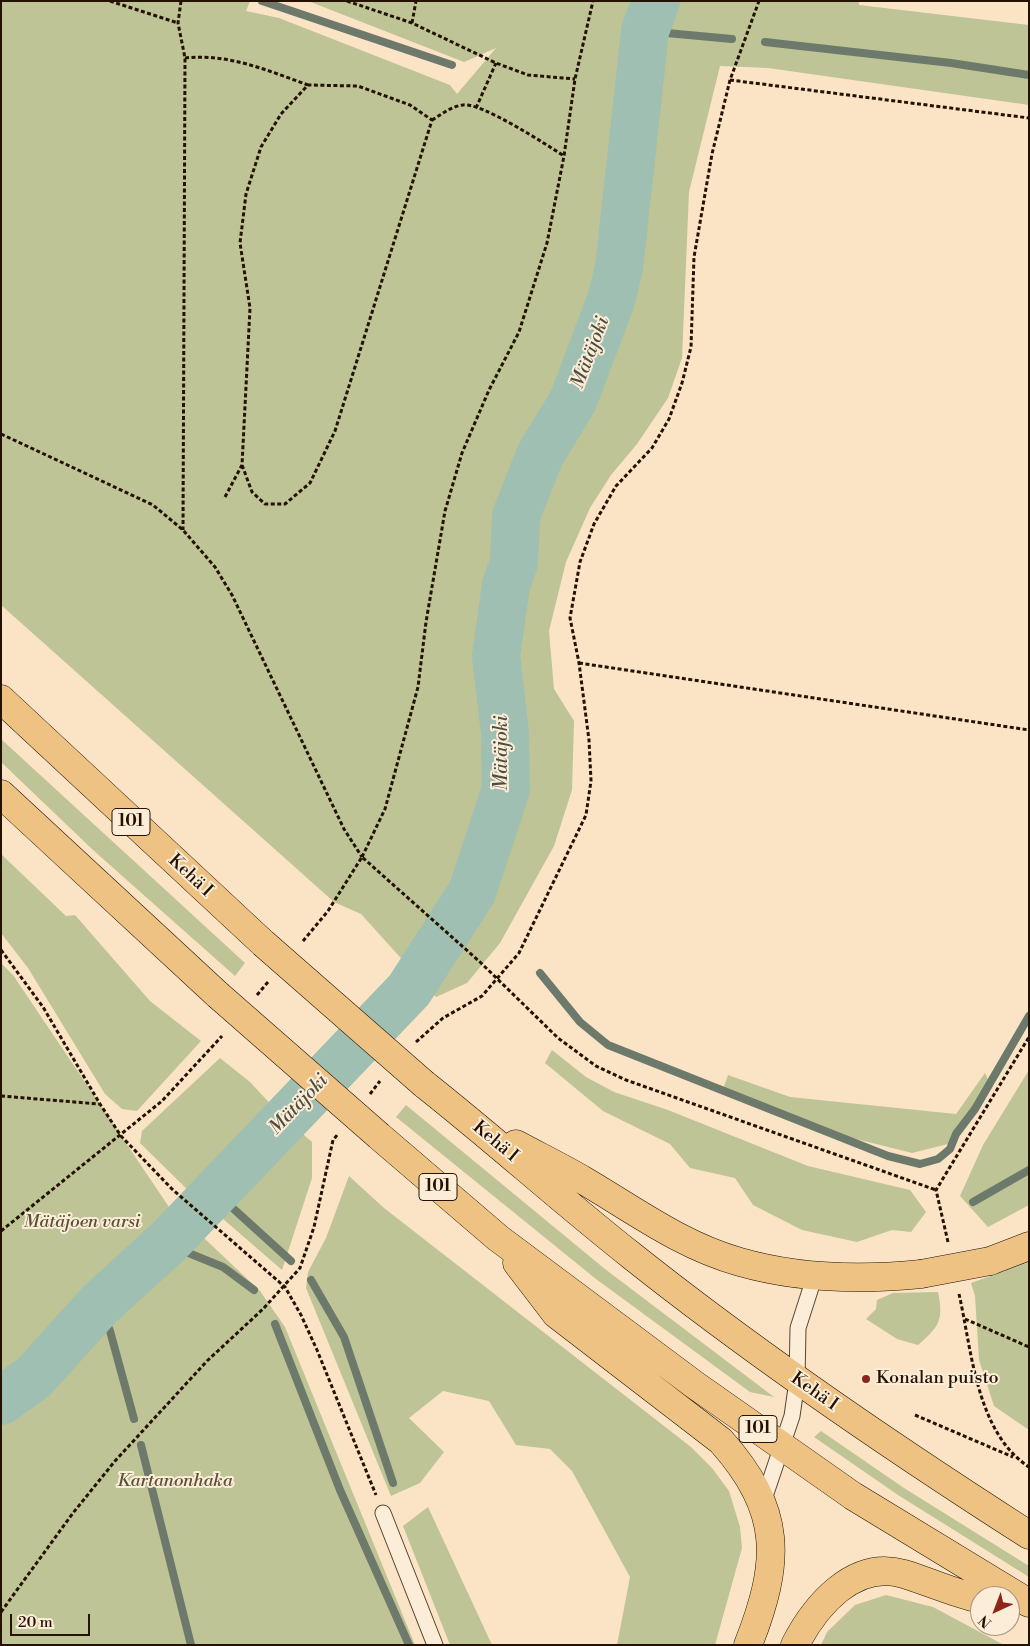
<!DOCTYPE html>
<meta charset="utf-8">
<style>
body{margin:0}
#map{position:relative;width:1030px;height:1646px;overflow:hidden;background:#fae4c5;font-family:"Libre Bodoni",serif}
canvas{display:block}
.frame{position:absolute;inset:0;border:2px solid #241100;pointer-events:none}
.north{position:absolute;left:970px;top:1586px;width:50px;height:50px;box-sizing:border-box;background:#fcedd9;border:1px solid #a69582;border-radius:50%;rotate:223deg;font-size:14px;font-weight:700;line-height:20px;text-align:center;color:#241100}
.north::after{content:'';display:block;margin:auto;width:18px;height:22px;background:#8f2418;clip-path:polygon(50% 0,100% 100%,50% 72%,0 100%)}
.scale{position:absolute;left:10px;top:1614px;width:80px;height:22px;box-sizing:border-box;border:2px solid #241100;border-top:0;padding-left:6px;font-size:15px;line-height:18px;white-space:nowrap;color:#241100;-webkit-text-stroke:4px #fcedd9;paint-order:stroke}
</style>
<div id="map">
<canvas width="1030" height="1646"></canvas>
<div class="frame"></div>
<div class="north">N</div>
<div class="scale">20 m</div>
</div>
<script>
const context = document.querySelector('canvas').getContext('2d');
context.lineJoin = 'round';
function fillPath(path, color) {
  context.fillStyle = color;
  context.fill(path, 'evenodd');
}
function trace(path, color, width, dash) {
  context.strokeStyle = color;
  context.lineWidth = width;
  context.lineCap = dash ? 'butt' : 'round';
  context.setLineDash(dash || []);
  context.stroke(path);
}
function label(font, color, halo, rows, align = 'center') {
  context.font = font + ' "Libre Bodoni",serif';
  context.lineWidth = 4;
  context.setLineDash([]);
  context.textBaseline = 'middle';
  context.strokeStyle = halo;
  context.fillStyle = color;
  for (const [text, x, y, turn = 0] of rows) {
    context.save();
    context.translate(x, y);
    context.rotate((+turn || 0) * Math.PI / 180);
    context.textAlign = isNaN(turn) ? turn : align;
    if (halo) context.strokeText(text, 0, 0);
    context.fillText(text, 0, 0);
    context.restore();
  }
}
fillPath(new Path2D(`
 M1,1H250L246,11L279,18L450,85L457,94L496,48L464,62L308,1H859V5L1029,25V105L768,68L720,66L689,192L682,358L668,398L637,444L611,475L590,508L566,562L549,631L554,689L574,721L572,790L554,846L500,943L467,983L436,997L361,914L334,902L1,605Z
 M1,739L245,963L235,976L93,850L1,762Z
 M1,854L66,916L75,915L150,1001L201,1041L137,1111L122,1109L105,1094L28,968L1,933Z
 M1,963L13,975L173,1213L204,1238L260,1291L285,1327L415,1645H1Z
 M552,1050L586,1077L614,1092L668,1110L808,1166L910,1190L926,1212L911,1232L892,1230L857,1242L802,1230L753,1205L735,1178L690,1168L670,1144L603,1111L545,1063Z
 M220,1058L250,1082L277,1111L198,1200L140,1143L142,1131Z
 M1029,1070V1205L988,1227L960,1196L983,1145Z
 M985,1073L990,1084L948,1144L912,1153L844,1136L722,1092L728,1075L790,1097L956,1114Z
 M406,1105L605,1269L774,1397L750,1392L596,1279L396,1117Z
 M297,1129L312,1142V1178L282,1270L222,1218Z
 M349,1176L384,1208L691,1447L712,1468L729,1491L740,1527L742,1548L715,1645H617L630,1577L572,1471L550,1449L516,1445L489,1401L443,1391L409,1418L444,1452L420,1483L391,1496L306,1288L308,1272L326,1238Z
 M1029,1262V1430L994,1406L979,1360L975,1296L971,1283Z
 M938,1292C944,1320 939,1327 918,1345L897,1339L866,1319L876,1309L877,1300L893,1293Z
 M821,1431L904,1488L1029,1566V1577L898,1495L814,1437Z
 M428,1507L492,1645H450L403,1526Z
 M886,1595L933,1607L1004,1645H821L827,1632L855,1605Z`), '#bec495');
trace(new Path2D(`
 M262,1L452,65
 M645,31L732,39
 M765,42L951,63L1029,75
 M620,105L636,108
 M540,973L580,1022L608,1045L888,1156L920,1164L938,1159L950,1149L956,1134L975,1109L1029,1016
 M215,1192L291,1261
 M973,1202L1029,1170
 M169,1241L186,1252L223,1267L254,1290
 M311,1280L344,1337L393,1483
 M99,1305L110,1331L134,1419
 M275,1324L340,1490L409,1645
 M141,1445L191,1645`), '#6d796b', 8);
trace(new Path2D(`
 M1,1401L34,1377L99,1305L169,1241L409,990L472,892L506,789L505,733L496,656L506,585L514,563L516,516L540,455L573,401L611,300L619,268L645,31L656,1`), '#9ebfb2', 48);
const service = new Path2D(`
 M763,1502L792,1416L797,1381L798,1328L815,1275
 M383,1513L435,1645`);
const trunk = new Path2D(`
 M1,699L263,943
 M1,794L218,995
 M424,1084C495,1140 561,1200 632,1256C759,1357 893,1448 1029,1535
 M379,1136L498,1238L695,1385L853,1496L1029,1603
 M516,1144C538,1156 561,1167 583,1180C634,1210 682,1246 740,1262C799,1279 861,1280 921,1274
 M990,1261L1029,1246
 M517,1263L556,1314L721,1441C783,1511 781,1561 748,1645
 M795,1645C815,1606 854,1559 904,1574C930,1582 953,1593 980,1599`);
trace(service, '#5a4631', 17);
trace(trunk, '#241100', 29);
trace(new Path2D(`
 M110,1L178,23
 M181,1L178,23L185,58L183,530
 M347,1L412,23L496,63L528,75L575,79
 M412,23L416,1
 M185,58C228,53 269,71 308,85
 M730,80L1029,118
 M476,108L496,63
 M432,120C442,114 452,106 463,105C481,102 547,145 564,156
 M1,434L153,505L183,530L215,567L232,595L344,829L362,857
 M225,497L242,465L250,308L240,243L246,194L261,147L281,114L308,85L358,86L410,105L432,120L335,431L310,483L285,504H265L252,492L242,465
 M579,663L1029,730
 M362,857L385,809L418,687L426,622L445,511L462,453L489,390L519,332L547,243L564,156L575,79L593,1
 M303,941L328,911L362,857L480,962L558,1038L596,1066L626,1080L936,1190
 M1,950L43,1007L100,1104L121,1136L172,1189L285,1287L301,1315L317,1350L376,1495
 M257,995L268,982
 M416,1042L443,1018L482,996L519,953L586,815L591,781L589,740L579,663L570,618L580,562L594,524L616,486L652,448L669,419L682,383L691,347L694,257L712,154L730,80L759,1
 M370,1094L380,1081
 M1,1096L99,1104
 M1,1231L162,1101L222,1036
 M948,1242L936,1190L1029,1037
 M959,1294C972,1351 976,1432 1029,1467
 M965,1319L1029,1347
 M915,1415L1013,1457
 M1,1612L73,1513L115,1461L207,1361L263,1309L300,1268L314,1227L333,1140L338,1134`), '#241100', 3, [4, 2.5]);
trace(service, '#fcedd9', 15);
trace(trunk, '#edc282', 28);
const trunkBridge = new Path2D(`
 M263,943L424,1084
 M218,995L379,1136
 M921,1274L990,1261`);
trace(trunkBridge, '#241100', 29, []);
trace(trunkBridge, '#edc282', 28);
for (const [x, y, r, color] of [
 [866,1379,5,"#8f2418"]
]) {
  const dot = new Path2D();
  dot.arc(x, y, r, 0, 2 * Math.PI);
  context.fillStyle = color;
  context.fill(dot);
  trace(dot, '#fcedd9', 2);
}
for (const [x, y, w] of [
 [131,822,38],
 [438,1187,38],
 [758,1429,38]
]) {
  const box = new Path2D();
  box.roundRect(x - w / 2, y - 13.5, w, 27, 4);
  context.fillStyle = '#fcedd9';
  context.fill(box);
  trace(box, '#241100', 1);
}
label('bold 16px', '#241100', null, [
 ["101",131,822],
 ["101",438,1187],
 ["101",758,1429]
]);
label('18px', '#241100', '#fcedd9', [
 ["Kehä I",190,876,43],
 ["Kehä I",495,1142,40],
 ["Kehä I",814,1392,35]
]);
label('italic 18px', '#5a5034', '#fcedd9', [
 ["Mätäjoen varsi",82,1223],
 ["Kartanonhaka",175,1482]
]);
label('18px', '#241100', '#fcedd9', [
 ["Konalan puisto",876,1379]
], 'left');
label('italic 19px', '#4f4e3e', '#fcedd9', [
 ["Mätäjoki",591,353,-69],
 ["Mätäjoki",502,753,-90],
 ["Mätäjoki",299,1105,-46]
]);
</script>
